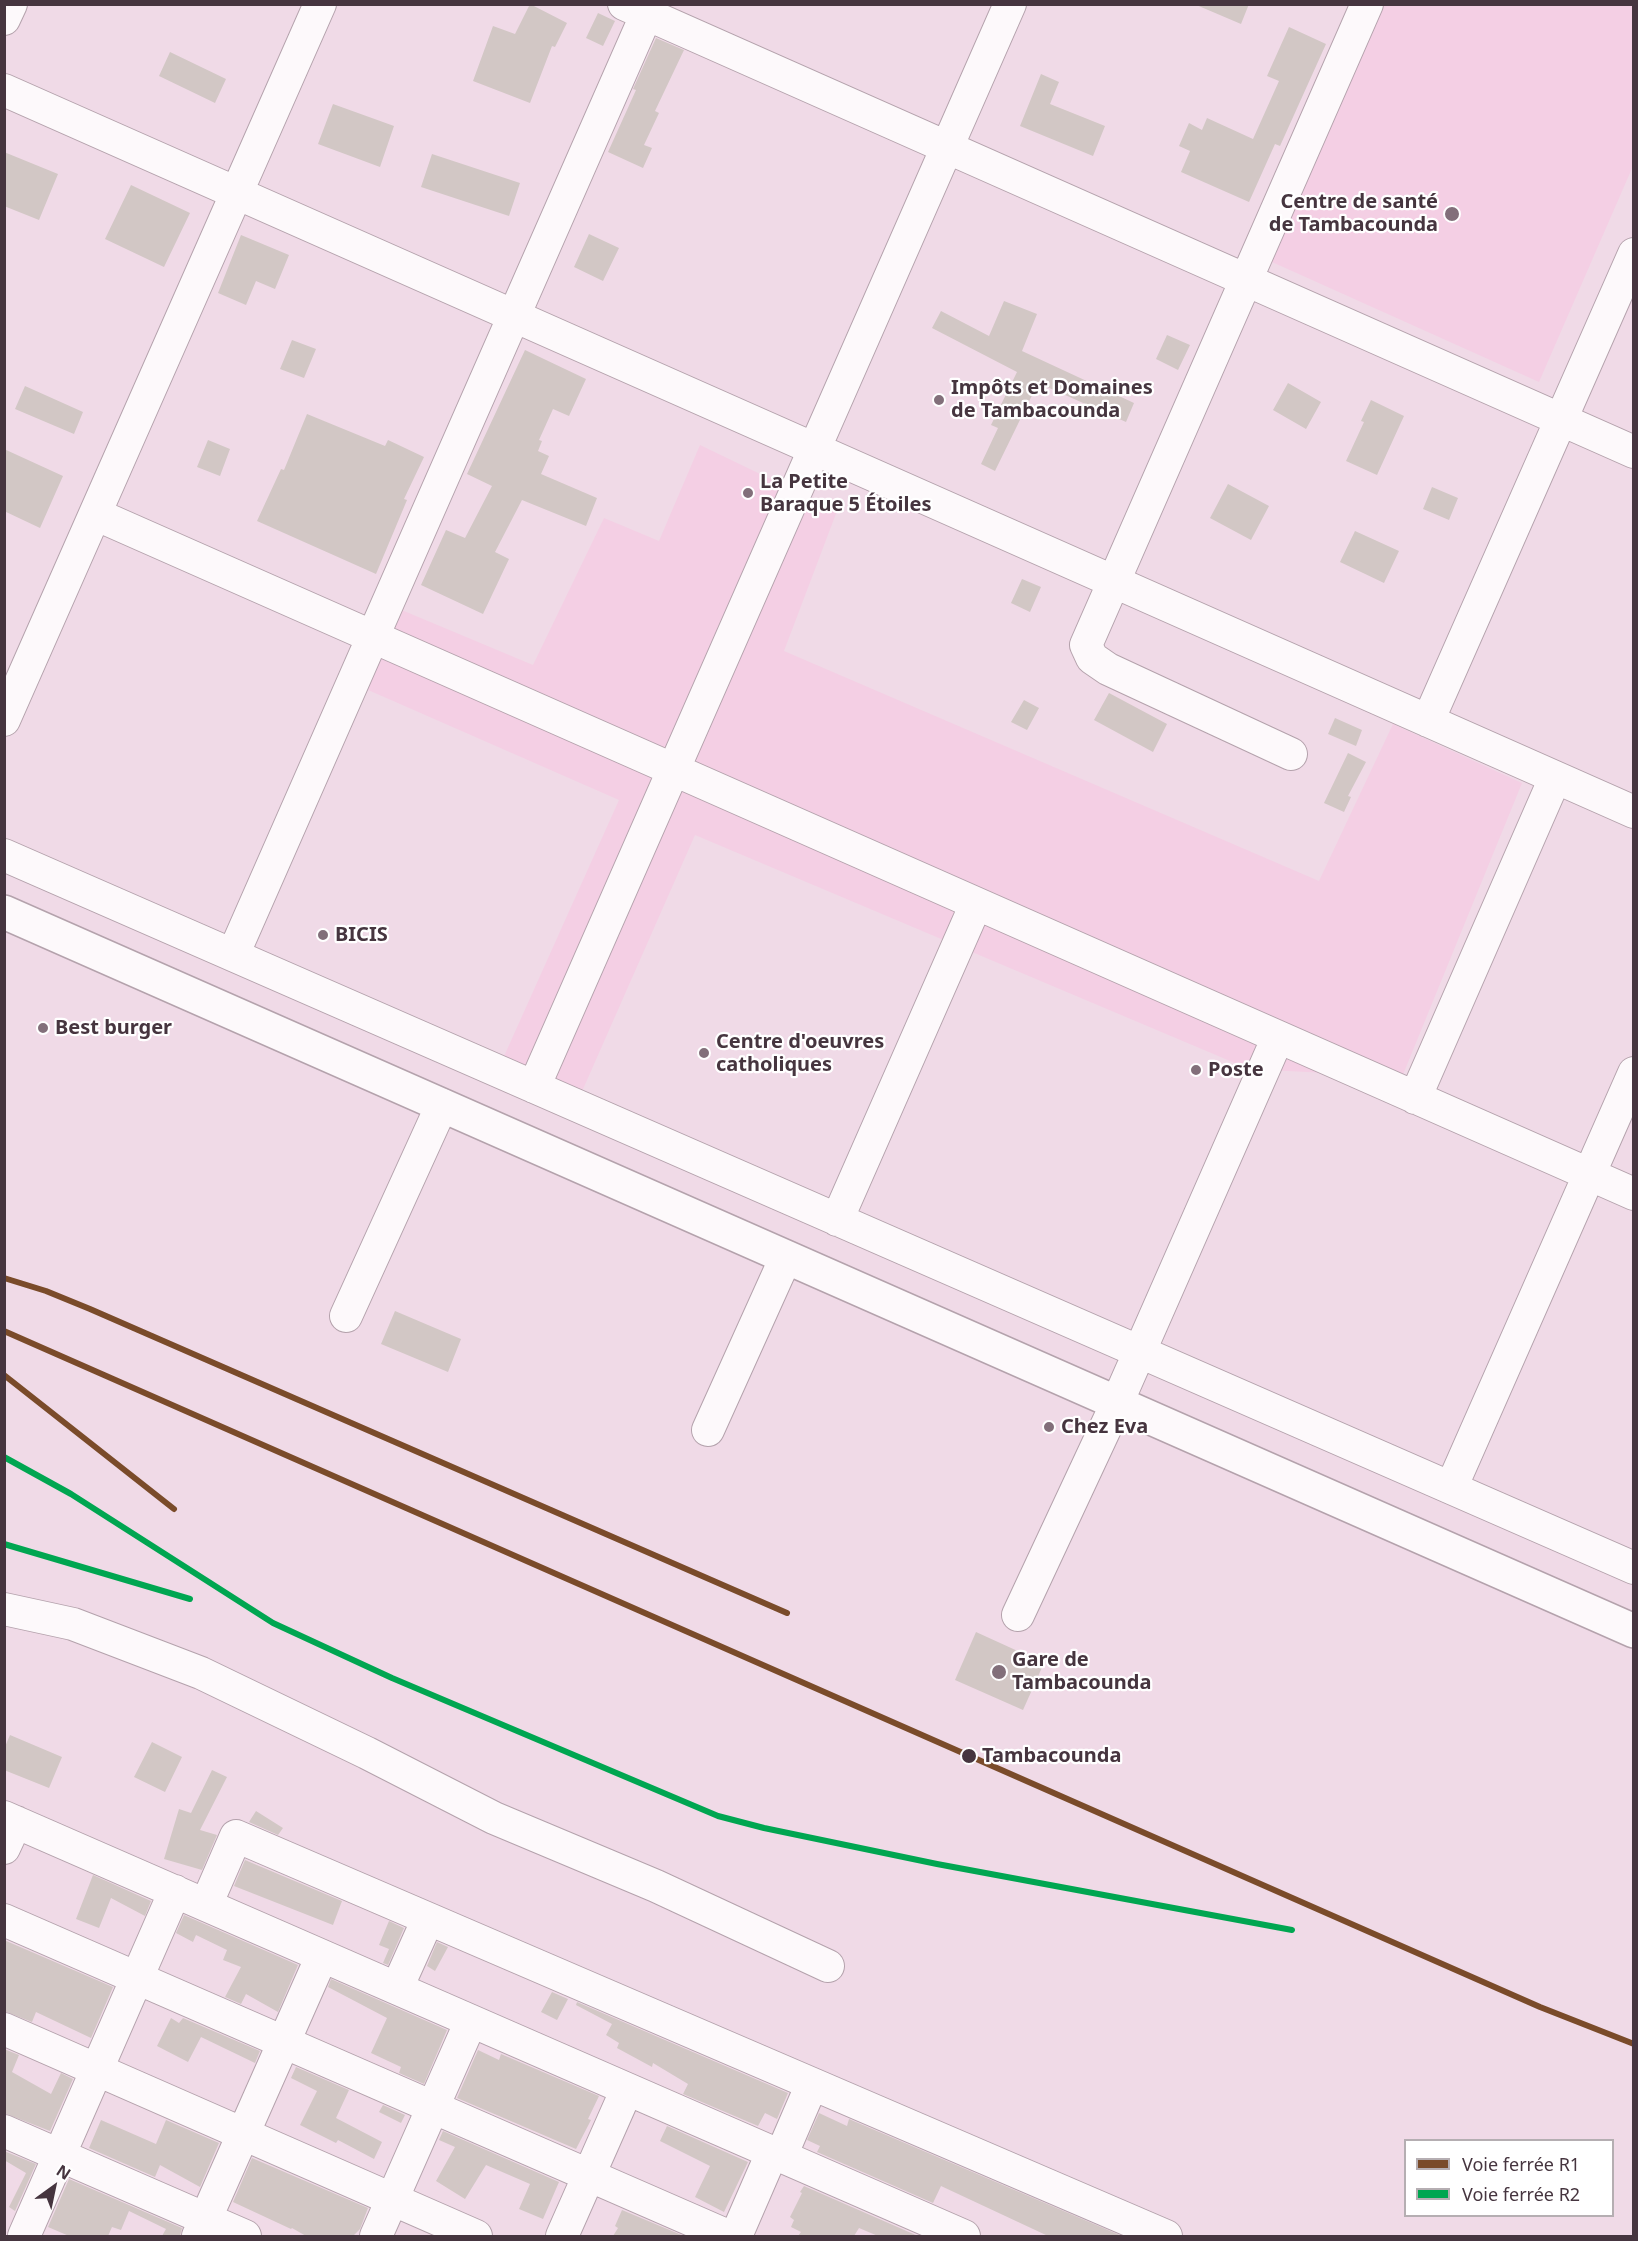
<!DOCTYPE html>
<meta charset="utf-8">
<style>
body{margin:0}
#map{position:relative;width:1638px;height:2241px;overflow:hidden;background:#f0dae7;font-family:"Noto Sans",sans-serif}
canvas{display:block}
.frame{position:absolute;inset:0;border:6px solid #46353f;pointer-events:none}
.legend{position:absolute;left:1404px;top:2139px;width:210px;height:78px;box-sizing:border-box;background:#fff;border:2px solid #b5aeb2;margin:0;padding:8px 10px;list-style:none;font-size:18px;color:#46353f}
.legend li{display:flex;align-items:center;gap:12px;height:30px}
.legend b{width:30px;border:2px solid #b5aeb2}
.north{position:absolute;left:24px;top:2157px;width:60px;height:60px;-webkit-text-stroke:4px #fff;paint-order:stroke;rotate:33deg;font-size:16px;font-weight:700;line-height:24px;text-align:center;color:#46353f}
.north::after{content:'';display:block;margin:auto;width:21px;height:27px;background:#46353f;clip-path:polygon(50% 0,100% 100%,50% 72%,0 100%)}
</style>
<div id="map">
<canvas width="1638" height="2241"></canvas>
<div class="frame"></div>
<ul class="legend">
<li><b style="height:8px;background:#7a4b2a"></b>Voie ferrée R1</li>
<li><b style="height:8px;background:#00a651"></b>Voie ferrée R2</li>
</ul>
<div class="north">N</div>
</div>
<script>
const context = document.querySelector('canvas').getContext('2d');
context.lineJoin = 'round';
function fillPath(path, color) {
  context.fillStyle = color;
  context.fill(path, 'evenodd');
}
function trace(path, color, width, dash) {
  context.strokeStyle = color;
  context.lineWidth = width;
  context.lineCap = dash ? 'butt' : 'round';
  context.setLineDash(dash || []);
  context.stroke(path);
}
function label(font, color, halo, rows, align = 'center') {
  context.font = font + ' "Noto Sans",sans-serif';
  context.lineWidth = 4.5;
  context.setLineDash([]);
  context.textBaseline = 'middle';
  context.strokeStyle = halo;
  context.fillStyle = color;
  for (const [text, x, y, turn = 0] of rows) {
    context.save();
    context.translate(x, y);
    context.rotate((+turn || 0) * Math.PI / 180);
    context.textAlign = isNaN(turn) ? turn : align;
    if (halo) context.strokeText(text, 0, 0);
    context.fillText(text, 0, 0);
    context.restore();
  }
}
fillPath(new Path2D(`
 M1383,5H1633V166L1539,382L1272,262Z
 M700,445L837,511L784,651L1319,881L1393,724L1522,783L1402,1077L1249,1069L695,835L580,1096L501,1063L619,800L359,686L392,606L533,665L604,518L659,541Z`), '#f4cfe4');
fillPath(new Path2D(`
 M530,4L567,23L555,47L552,46L530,103L473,81L493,26L515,34Z
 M1194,4H1249L1241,24Z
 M598,13L615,21L603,46L586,38Z
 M1289,27L1326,44L1280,146L1275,144L1249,202L1181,172L1190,151L1179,146L1189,123L1202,130L1207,118L1253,139L1279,81L1267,76Z
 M656,38L684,50L655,111L659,113L644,145L652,148L643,168L608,152L636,90L633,89Z
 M170,52L226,79L215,103L159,76Z
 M1041,74L1059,82L1050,104L1105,126L1093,156L1020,126Z
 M333,104L394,126L380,167L318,144Z
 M4,152L58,174L39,220L4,206Z
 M432,154L520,183L509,216L421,187Z
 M131,185L190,213L164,267L105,239Z
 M589,234L619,248L603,281L574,267Z
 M241,235L289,255L275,289L256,281L246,305L218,293Z
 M1004,301L1037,314L1022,351L1134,403L1126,422L1038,383L995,471L981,464L998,428L991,425L1017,372L932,328L941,311L989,336Z
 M1167,335L1190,345L1178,370L1156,359Z
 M292,340L316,349L304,378L280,369Z
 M525,350L586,379L569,416L553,409L539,440L542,441L538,451L549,456L541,474L597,498L586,526L522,500L495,552L509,559L483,614L421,585L446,530L465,538L492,486L467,474Z
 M1288,383L1321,402L1306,429L1273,410Z
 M25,386L83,412L74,434L15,409Z
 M1371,400L1404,416L1377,475L1346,461L1364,422L1361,421Z
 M307,414L385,446L388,440L424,457L404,499L407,500L376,574L257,521L281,469L284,470Z
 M208,440L230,449L220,476L197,467Z
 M4,449L63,476L40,528L4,511Z
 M1228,484L1269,506L1251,540L1210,518Z
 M1432,487L1458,498L1449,520L1423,509Z
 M1355,531L1399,551L1384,583L1340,562Z
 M1022,579L1041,587L1030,612L1011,603Z
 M1109,693L1167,724L1153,752L1094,720Z
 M1024,700L1039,708L1027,730L1011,722Z
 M1335,718L1362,730L1356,746L1328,734Z
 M1348,753L1366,762L1348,796L1351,797L1344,812L1324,803Z
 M395,1311L461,1339L448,1372L381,1344Z
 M976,1632L1044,1663L1023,1710L955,1680Z
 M10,1735L62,1757L49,1788L4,1770V1749Z
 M152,1742L182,1757L165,1792L134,1777Z
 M212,1770L227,1777L200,1830L217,1835L202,1870L164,1859L179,1809L191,1813Z
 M256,1811L283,1828L278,1835L249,1822Z
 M245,1860L342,1901L333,1925L234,1886Z
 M93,1875L151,1901L145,1916L111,1898L99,1928L76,1919Z
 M184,1915L298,1965L278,2012L246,1994L241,2004L225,1997L241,1967L223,1960L227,1950L196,1935L193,1942L176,1933Z
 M389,1921L404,1928L388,1965L383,1963L389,1949L379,1945Z
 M4,1940L113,1987L91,2038L36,2012L32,2022L4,2011Z
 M437,1942L448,1947L435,1971L427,1966Z
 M331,1979L447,2030L424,2084L399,2073L401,2067L371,2053L387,2018L328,1987Z
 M552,1992L568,1999L557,2020L541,2012Z
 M577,2002L788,2093L777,2119L765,2113L758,2126L683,2094L688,2084L653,2063L652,2067L617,2048L619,2043L606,2035L612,2024L576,2005Z
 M171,2018L179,2023L183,2018L260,2051L255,2063L201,2037L188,2062L157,2046Z
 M4,2049L19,2055L12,2072L51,2094L61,2073L73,2079L50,2131L4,2113Z
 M478,2050L499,2060L501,2054L599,2096L588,2119L591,2120L576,2149L457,2098Z
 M296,2067L349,2090L336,2118L382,2142L374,2159L338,2140L336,2143L300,2125L317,2091L291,2078Z
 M383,2105L405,2115L401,2123L379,2112Z
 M819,2113L847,2126L849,2119L1122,2236H1048L941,2186L933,2203L817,2152L820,2146L807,2140Z
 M101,2120L156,2144L166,2120L219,2143L200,2187L160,2165L155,2177L89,2148Z
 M667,2126L748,2162L724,2212L695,2197L710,2166L660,2141Z
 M443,2131L559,2182L543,2219L519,2209L530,2184L486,2165L465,2199L436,2181L455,2147L439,2140Z
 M4,2151L36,2164L15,2211L9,2207L26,2173L4,2160Z
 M252,2158L368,2208L360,2229L353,2236H306L292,2228L291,2229L233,2202Z
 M69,2179L182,2228L180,2236H162L166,2229L129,2211L121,2230L112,2227L108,2236H69L48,2227Z
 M804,2186L918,2236H878L859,2228L854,2236H798L801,2232L791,2227L794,2220L790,2217L802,2193L800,2192Z
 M622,2210L684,2236H613L618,2228L615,2226Z`), '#d2c7c5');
const minor = new Path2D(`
 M624,4L1634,452
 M4,19L11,4
 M4,90L1634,812
 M95,514L1634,1194
 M4,720L320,4
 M1428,721L1634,254
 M1291,754L1108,669L1092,658L1086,645L1367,4
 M4,855L1634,1568
 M233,955L651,4
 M534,1087L1010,4
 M1415,1098L1555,778
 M837,1220L976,904
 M346,1316L442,1105
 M708,1430L786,1257
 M1451,1488L1634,1073
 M4,1609L73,1624L201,1673L367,1753L494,1818L656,1886L828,1966
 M1018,1615L1117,1403L1278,1037
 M4,1817L964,2236
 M4,1848L16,1822
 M206,1905L236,1836L1166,2236
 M4,1920L728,2236
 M397,1988L428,1919
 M4,2029L476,2236
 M4,2131L245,2236
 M781,2156L812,2084
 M24,2236L175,1891
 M198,2236L322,1956
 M376,2236L471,2021
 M562,2236L627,2089
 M736,2236L772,2153`);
const highway = new Path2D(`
 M4,912L1634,1631`);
trace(minor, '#b4a2ac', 34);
trace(highway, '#b4a2ac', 36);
trace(minor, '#fdf9fb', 32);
trace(highway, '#fdf9fb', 33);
trace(new Path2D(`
 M4,1278L46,1291L90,1309L787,1613
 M4,1331L1540,2007L1634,2044
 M4,1375L174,1509`), '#7a4b2a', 6);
trace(new Path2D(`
 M4,1457L71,1494L273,1623L392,1678L718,1816L764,1828L937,1864L1292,1930
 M4,1544L190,1599`), '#00a651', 6);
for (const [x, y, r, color] of [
 [1452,214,8,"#826f7a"],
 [939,400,6,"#826f7a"],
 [748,493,6,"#826f7a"],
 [323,935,6,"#826f7a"],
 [43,1028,6,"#826f7a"],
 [704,1053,6,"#826f7a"],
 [1196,1070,6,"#826f7a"],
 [1049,1427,6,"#826f7a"],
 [999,1672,8,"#826f7a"],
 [969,1756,8,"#46353f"]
]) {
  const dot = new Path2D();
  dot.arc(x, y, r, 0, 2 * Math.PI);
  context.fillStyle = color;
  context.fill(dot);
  trace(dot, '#fff', 2);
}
label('bold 20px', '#46353f', '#fff', [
 ["Centre de santé",1438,202,"right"],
 ["de Tambacounda",1438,225,"right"],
 ["Impôts et Domaines",951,388],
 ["de Tambacounda",951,411],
 ["La Petite",760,482],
 ["Baraque 5 Étoiles",760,505],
 ["BICIS",335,935],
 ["Best burger",55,1028],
 ["Centre d'oeuvres",716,1042],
 ["catholiques",716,1065],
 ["Poste",1208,1070],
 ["Chez Eva",1061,1427],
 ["Gare de",1012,1660],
 ["Tambacounda",1012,1683]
], 'left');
label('bold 20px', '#46353f', '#fff', [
 ["Tambacounda",982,1756]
], 'left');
</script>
